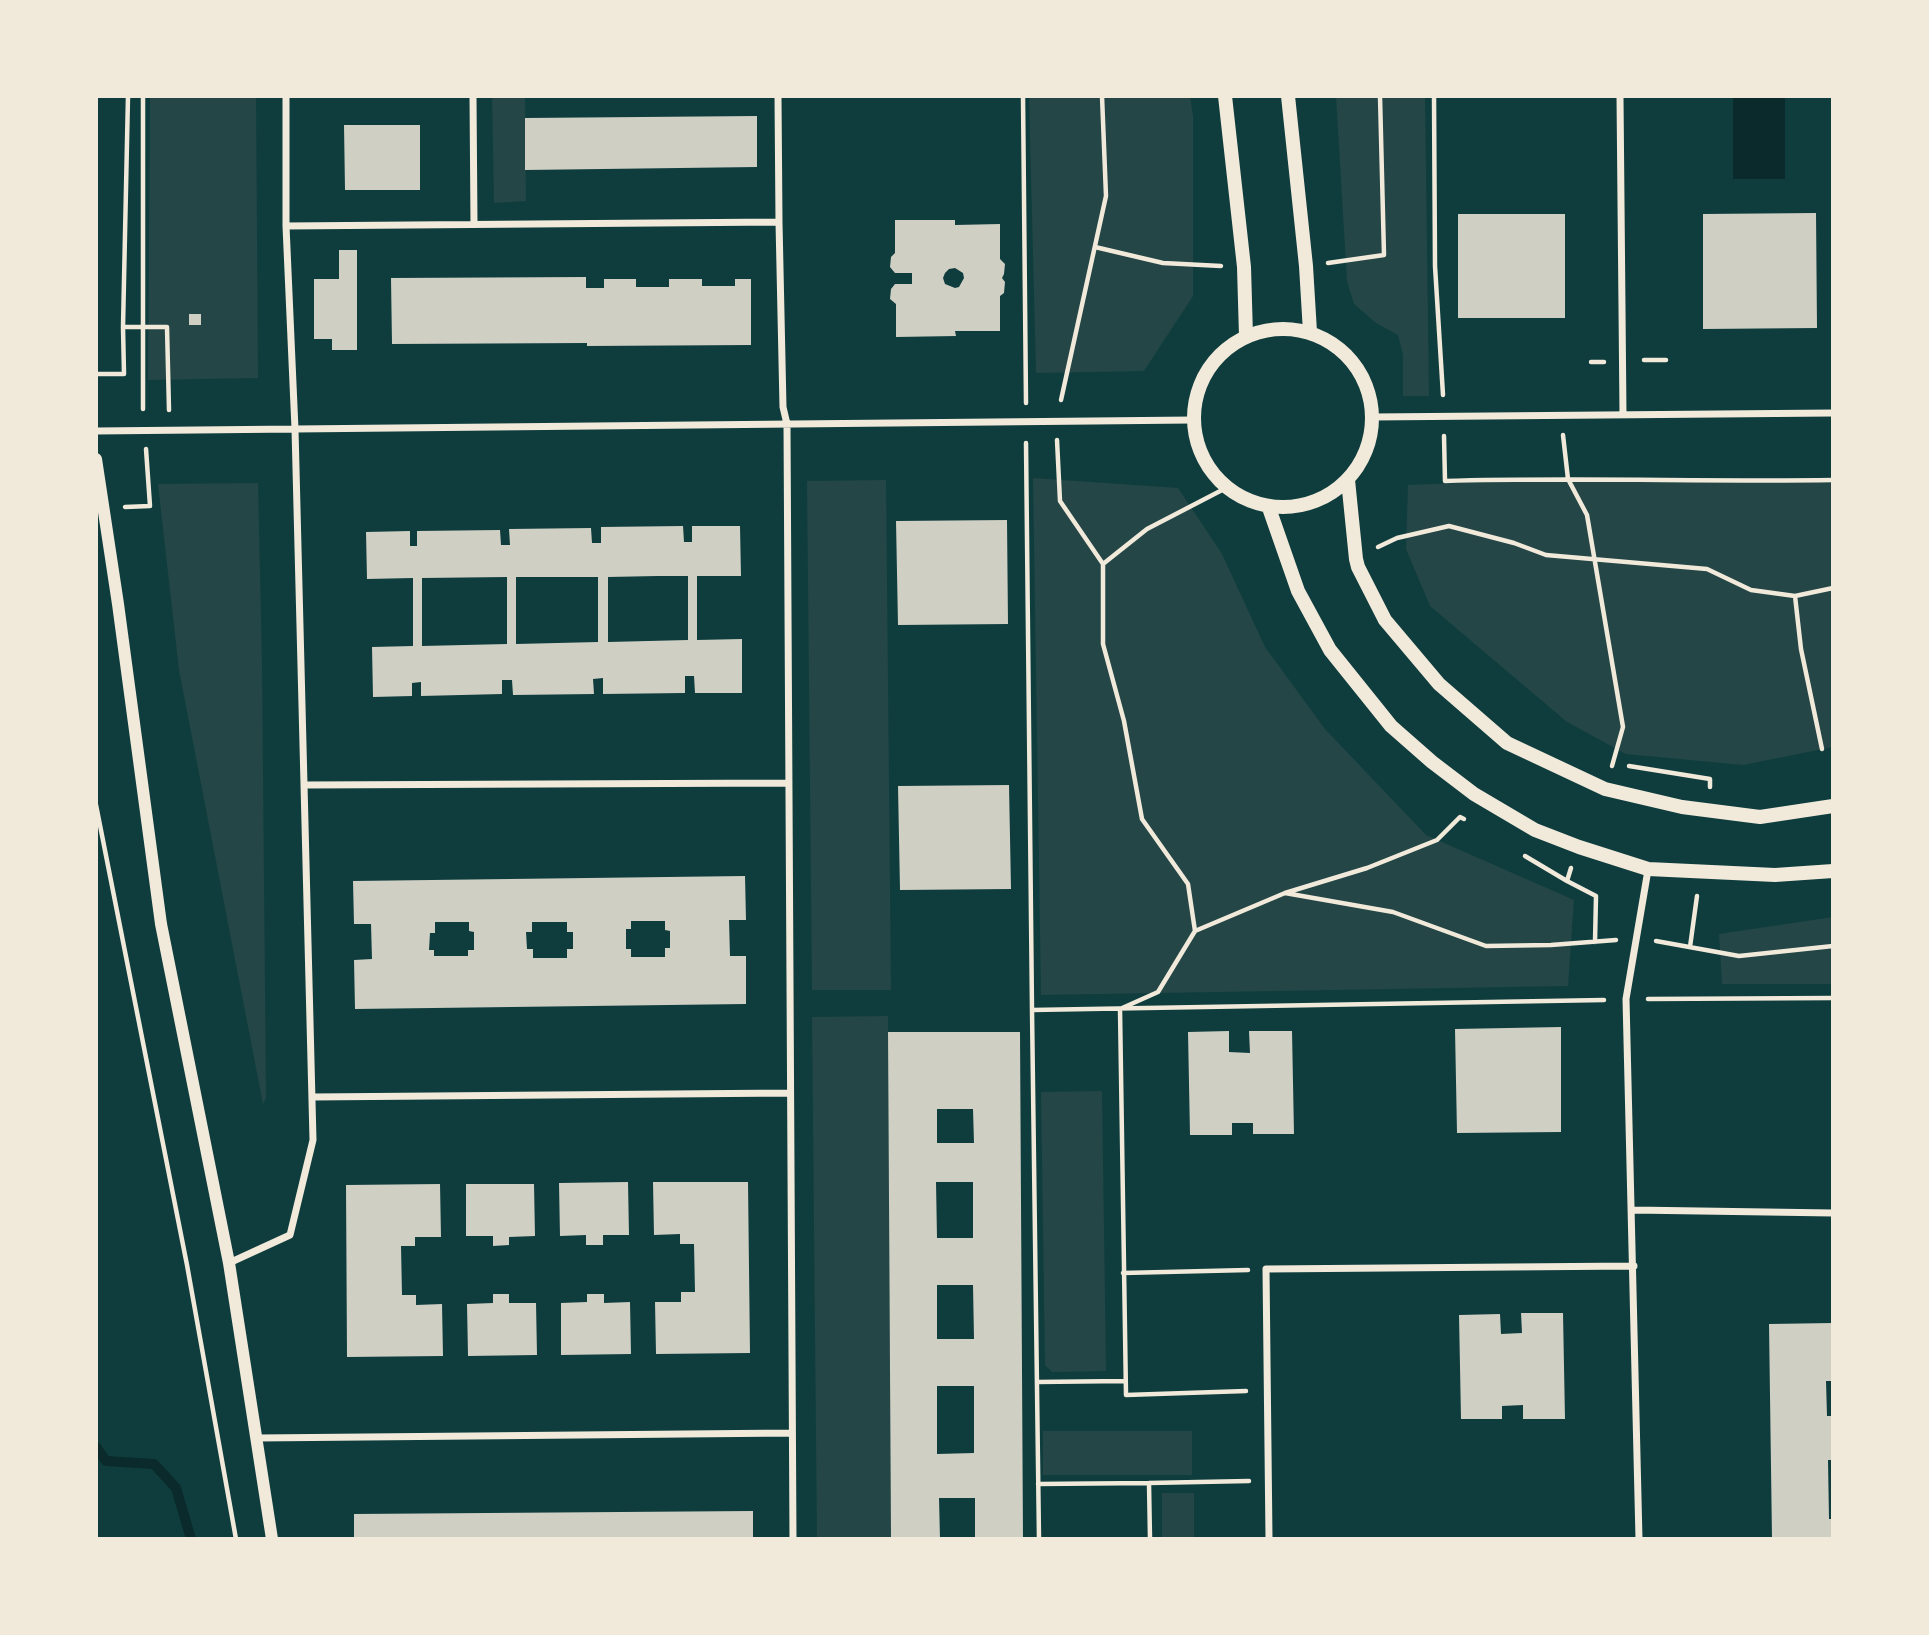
<!DOCTYPE html>
<style>
body{margin:0}
#map{position:relative;width:1929px;height:1635px;overflow:hidden;background:#0f3d3e;font-family:"PT Serif",serif}
canvas{display:block}
.frame{position:absolute;inset:0;border:98px solid #f1e9da;pointer-events:none}
</style>
<div id="map">
<canvas width="1929" height="1635"></canvas>
<div class="frame"></div>
</div>
<script>
const context = document.querySelector('canvas').getContext('2d');
context.lineJoin = 'round';
function fillPath(path, color) {
  context.fillStyle = color;
  context.fill(path, 'evenodd');
}
function trace(path, color, width, dash) {
  context.strokeStyle = color;
  context.lineWidth = width;
  context.lineCap = dash ? 'butt' : 'round';
  context.setLineDash(dash || []);
  context.stroke(path);
}
fillPath(new Path2D(`
 M150,96H256L258,378L148,380Z
 M492,96H525L526,201L494,203Z
 M1029,96H1190L1193,116V296L1144,371L1036,373Z
 M1336,96H1425L1429,396H1403V355L1398,335L1376,323L1354,304L1347,281Z
 M1033,478L1178,488L1222,554L1265,647L1325,729L1426,835L1574,900L1568,986L1041,995Z
 M1833,478V747L1743,765L1626,754L1567,722L1430,606L1406,549L1408,485L1568,479Z
 M886,480L891,990H812L807,481Z
 M258,483L262,663L266,1098L263,1104L179,670L158,484Z
 M1833,917V984H1722L1719,934Z
 M888,1016L891,1539H817L812,1017Z
 M1102,1091L1106,1371L1052,1372L1045,1365L1041,1092Z
 M1043,1431H1192V1475H1043Z
 M1162,1493H1194V1539H1162Z`), '#244646');
fillPath(new Path2D(`
 M1733,97L1785,98V179H1733Z`), '#0a2a2b');
trace(new Path2D(`
 M96,1447L106,1461L154,1464L176,1488L191,1539`), '#0a2a2b', 10);
fillPath(new Path2D(`
 M757,116V167L525,170V118Z
 M344,125H420V190H345Z
 M1816,213L1817,328L1703,329V214Z
 M1458,214H1565V318H1458Z
 M895,220H955V225L1000,224V259L1005,264L1004,274L1002,278L1005,282L1004,293L1000,296V331H955L956,336L896,337V304L890,299L891,289L895,284H912V273H895L890,267L891,257L895,253ZM955,268L963,273L964,278L959,287L955,288L945,284L943,278L945,273L949,269Z
 M339,250H357V350H332V339H314V279H339Z
 M586,277V288H604V279H636V287H669V279H702V286H735V279H751V345L587,346V343L392,344L391,278Z
 M189,314H201V325H189Z
 M1007,520L1008,624L898,625L896,521Z
 M683,526L684,542H692V526H740L741,576H697V640L742,639V693H695L694,676H685V693L603,694V678L593,679L594,694L513,695L512,680H502V694L421,696V682L412,683V696L373,697L372,647L413,646V578L367,579L366,532L410,531V546H417V531L500,530L501,545H510L509,529L591,528L592,543H601V527ZM657,576H688V640L608,642V577ZM507,577V644L422,646V578ZM516,577H598V642L516,644Z
 M1009,785L1011,889L900,890L898,786Z
 M745,876L746,920H729L730,956H746V1004L355,1009L354,960L372,959L371,924H354L353,881ZM631,921H665V930L670,931V948H665V957H631V949H626V929H631ZM435,922H469V931L474,932V950H468V956H434V950H429L430,933H435ZM532,922H567V932H573V949H567V958H533V949H527L526,932H532Z
 M1561,1027V1132L1457,1133L1455,1029Z
 M1229,1031V1052L1250,1053L1249,1031H1292L1294,1134H1253V1123H1232V1135H1190L1188,1032Z
 M888,1032H1020L1023,1539H975V1498H939L940,1539H891ZM937,1109H973L974,1143H937ZM936,1182H973V1238H937ZM937,1285H973L974,1339H937ZM937,1386H974V1453L937,1454Z
 M628,1182L629,1235H603V1245H586V1235L560,1236L559,1183Z
 M653,1182H748L750,1353L656,1354L655,1302H681V1292H695L694,1244H680V1234L654,1235Z
 M440,1184L441,1237H415V1246H401L402,1295H416V1305L442,1304L443,1356L347,1357L346,1185Z
 M466,1184H534L535,1236L509,1237V1245L493,1246V1236H466Z
 M493,1294H509V1303H536L537,1355L468,1356L467,1304L493,1303Z
 M587,1294H604V1303L630,1302L631,1354L561,1355V1303L587,1302Z
 M1521,1313H1563L1565,1419H1523V1405L1502,1406V1419H1461L1459,1315L1500,1314L1501,1334L1522,1333Z
 M1833,1323V1381H1826L1827,1416H1833V1460H1828L1829,1519H1833V1539H1772L1769,1324Z
 M753,1511V1539H354V1514Z`), '#cfcfc3');
trace(new Path2D(`
 M1023,96L1026,403
 M1434,96L1435,266L1443,395
 M1095,247L1163,263L1221,266
 M1328,263L1384,255L1380,96
 M123,327H167L169,410
 M1644,360H1666
 M1591,362H1604
 M96,374H124L123,327L128,96
 M1061,400L1106,196L1102,96
 M143,409V96
 M1563,435L1568,479L1587,515L1623,727L1612,766
 M1444,436L1445,481C1575,477 1704,482 1833,480
 M1057,440L1060,501L1103,564V644L1124,721L1142,819L1188,884L1195,931L1158,992L1120,1009L1126,1395L1246,1391
 M1026,443L1032,1010L1604,1000
 M125,507L150,506L146,449
 M1378,547L1397,538L1449,526L1514,543L1546,555L1707,569L1751,590L1795,596L1833,588
 M1103,564L1147,529L1226,488
 M1795,596L1801,649L1822,749
 M1629,766L1710,779V787
 M96,805L187,1265L236,1539
 M1525,856L1567,881L1571,868
 M1567,881L1596,896L1595,942
 M1285,893L1367,868L1437,840L1460,817L1464,819
 M1195,931L1285,893L1393,912L1486,946L1551,945L1616,940
 M1656,941L1739,956L1833,946
 M1690,947L1697,896
 M1648,999L1833,998
 M1032,1010L1039,1539
 M1123,1273L1248,1270
 M1037,1382L1125,1381
 M1149,1483L1249,1481
 M1038,1484L1149,1483L1150,1539`), '#f1e9da', 4.5);
trace(new Path2D(`
 M473,96L474,224
 M778,96L779,222L783,407L787,424L793,1539
 M1620,96L1623,415
 M286,226L779,222
 M1373,417L1833,413
 M96,431L1192,420
 M304,785L789,783
 M312,1097L790,1093
 M1633,1210L1833,1213
 M229,1263L290,1235L313,1140L295,429L286,226V96
 M258,1438L792,1433
 M1269,1539L1266,1269L1634,1266
 M1639,1539L1626,999L1648,870`), '#f1e9da', 7);
trace(new Path2D(`
 M96,459L118,604L161,924L229,1263L272,1539`), '#f1e9da', 12);
trace(new Path2D(`
 M1225,96L1244,267L1246,336
 M1288,96L1306,266L1310,332
 M1194 418a89 89 0 1 1 178 0a89 89 0 1 1-178 0Z
 M1348,480L1356,559L1358,567L1385,620L1439,684L1507,743L1605,789L1682,807L1760,817L1833,806
 M1269,508L1298,591L1330,650L1391,726L1432,762L1474,794L1535,830L1579,847L1648,869L1775,875L1833,871`), '#f1e9da', 14);
</script>
